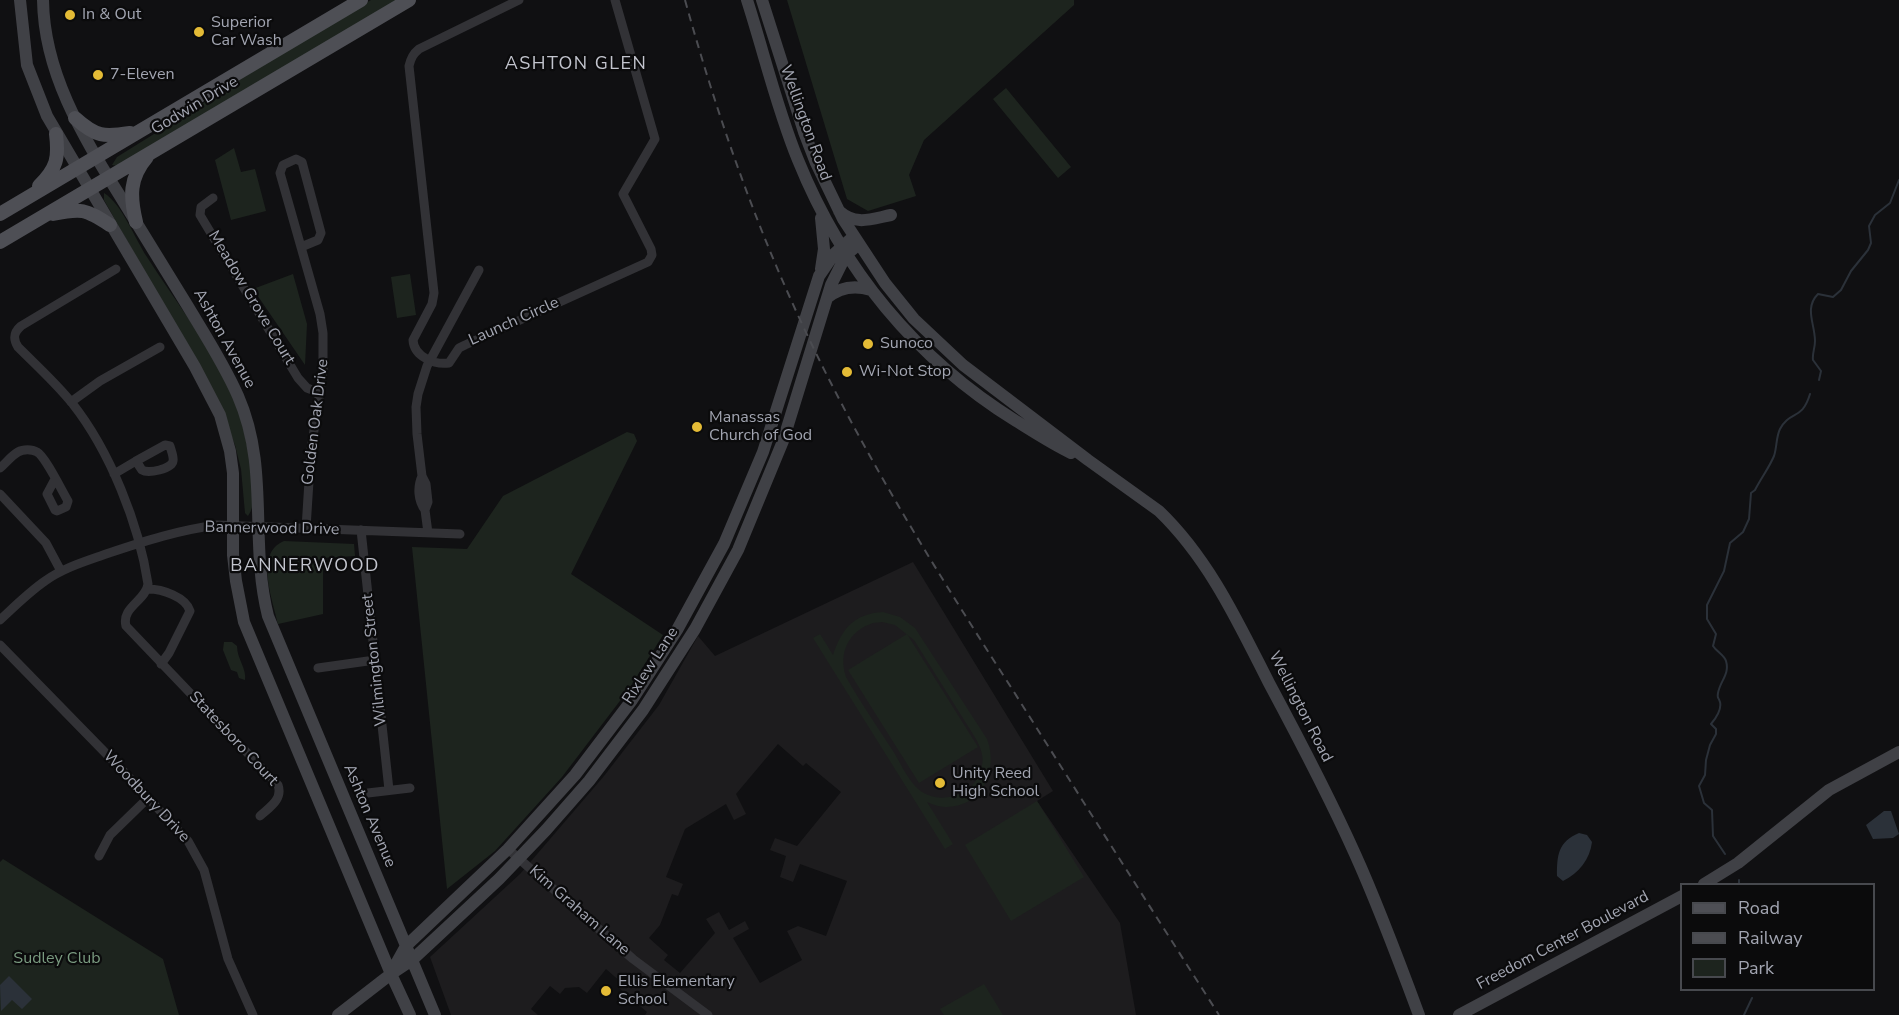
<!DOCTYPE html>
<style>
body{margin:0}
#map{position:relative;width:1899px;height:1015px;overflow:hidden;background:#101012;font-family:"Nunito Sans",sans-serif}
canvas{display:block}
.legend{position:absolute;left:1680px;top:883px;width:195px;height:108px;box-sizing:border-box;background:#0b0b0c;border:2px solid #47494e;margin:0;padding:8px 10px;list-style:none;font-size:18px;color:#a2a5b1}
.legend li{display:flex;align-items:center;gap:12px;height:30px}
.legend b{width:30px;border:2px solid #47494e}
</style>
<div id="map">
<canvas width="1899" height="1015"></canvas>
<ul class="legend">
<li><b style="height:8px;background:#4e4f55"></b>Road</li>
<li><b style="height:8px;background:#4b4c51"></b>Railway</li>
<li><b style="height:16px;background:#1d241e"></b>Park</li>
</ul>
</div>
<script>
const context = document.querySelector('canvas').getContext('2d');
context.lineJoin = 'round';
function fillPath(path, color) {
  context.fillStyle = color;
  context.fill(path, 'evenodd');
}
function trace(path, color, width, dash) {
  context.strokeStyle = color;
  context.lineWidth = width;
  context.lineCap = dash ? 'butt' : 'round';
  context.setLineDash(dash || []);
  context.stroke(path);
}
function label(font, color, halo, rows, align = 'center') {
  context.font = font + ' "Nunito Sans",sans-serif';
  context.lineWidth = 4.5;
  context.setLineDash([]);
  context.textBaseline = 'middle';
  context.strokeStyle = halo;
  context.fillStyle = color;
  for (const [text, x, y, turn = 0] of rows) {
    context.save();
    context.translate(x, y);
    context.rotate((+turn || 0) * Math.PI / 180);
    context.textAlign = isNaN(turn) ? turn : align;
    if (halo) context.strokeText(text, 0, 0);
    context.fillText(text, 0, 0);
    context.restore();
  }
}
fillPath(new Path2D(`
 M913,562L1053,791L1037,801L1120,923L1136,1015H645L647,1012L619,988L622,983L606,969L587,993L579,987L565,988L560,994L550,986L531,1009L538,1015H451L430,957L520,874L604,776L659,705L698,636L715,656ZM778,744L803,766L806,763L841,792L797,846L775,838L770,850L786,856L780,877L793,882L800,864L847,881L826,936L798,926L787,931L802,960L760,983L733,938L749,929L745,921L729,930L719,912L706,919L715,933L680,973L664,960L668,955L649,938L660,925L672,894L678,896L683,884L666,877L685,829L726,804L734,820L746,814L736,794Z`), '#1d1c1e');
fillPath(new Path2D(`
 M371,0H399L118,166L112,165L117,157C202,105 284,49 371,0Z
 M787,0H1074V5L924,140L909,175L916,196L868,211L847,199Z
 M1006,88L1071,167L1058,178L993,99Z
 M234,148L241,172L255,169L266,211L231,220L215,160Z
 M104,193C122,204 135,239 147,257C174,299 205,339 228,384C242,412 248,446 252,476C253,489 256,505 248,516L245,513L241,469L235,445L215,396L104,200Z
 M293,274L307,324L305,365L253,289Z
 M410,274L416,315L397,318L391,277Z
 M627,432L634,434L637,441L571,574L663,635L629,689L562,777L495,851L447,889L412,547L467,549L503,496Z
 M284,541L354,544L355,556L323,558V614L278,624C273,600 254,553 284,541Z
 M883,612L900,617L915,628L987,739C999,770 982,808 945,807C939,807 932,804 927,802L953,844L945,849L813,638L820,634L833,655C842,629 853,614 883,612ZM873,623L882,622L895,625L914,640L976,739C980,747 984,755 982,765C978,796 936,809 915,786C906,776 900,762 893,751C877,726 860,702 846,677C838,652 849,631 873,623Z
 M907,634L978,747L919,783L848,670Z
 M224,642H232L237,646C237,659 247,669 245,680L239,678L237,672L231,670L223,650Z
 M1037,801L1084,877L1011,921L965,845Z
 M3,859L163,959L179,1015H0V862Z
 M984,984L1003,1015H944L940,1009Z`), '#1d241e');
fillPath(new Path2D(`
 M1884,811H1891L1899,834L1893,838L1873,839L1866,825Z
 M1579,833L1587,835L1592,842C1590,859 1579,873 1563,881L1557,876C1557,855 1558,842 1579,833Z
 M9,976L32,999L22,1009L12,1000L1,1011L0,985Z`), '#2b3139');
trace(new Path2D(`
 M1819,380L1821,371L1813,360C1812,354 1815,348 1815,341C1815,324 1804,308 1818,294L1833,297L1841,290L1851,271L1868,250L1871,243L1869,226L1875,215L1890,203L1899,180
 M1725,854L1713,836L1712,810L1704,803L1699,786L1705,775L1706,760L1710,745L1716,734V729L1711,724C1716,718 1722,710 1720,702C1718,696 1717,699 1718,693C1720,681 1730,674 1726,661C1724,655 1717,652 1713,646L1716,634L1707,619V605L1724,571L1730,543L1743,532L1749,519L1751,493L1755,490C1761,478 1769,468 1774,456C1777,447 1776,437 1780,429C1790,410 1802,421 1810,394
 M1739,880V884
 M1744,1015L1752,998`), '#2b3139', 2);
trace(new Path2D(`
 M519,0L419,49C413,54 411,58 409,66L434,293L432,304L413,340C414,357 435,365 449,363L459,348L465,345L648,262L652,255L651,249L623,194L655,139L615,0
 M213,198L201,207L200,215L298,378L307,388L320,393
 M301,247L318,240L321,233L302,162L296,159L283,165L280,173L320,314L323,333V371L311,450L306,528
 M116,269L21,326C13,333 13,339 18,347C36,365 56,383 72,403C110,451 139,524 148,584C146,601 121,607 126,626L278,785C283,799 270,807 260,816
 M71,402L100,381L160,347
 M165,445L170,446C171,450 174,457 173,461C172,469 148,474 142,470C141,469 137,462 136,461Z
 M0,468C6,463 11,456 18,452C23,449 32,449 37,452C45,456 62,491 68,501L66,507L57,511L55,510L47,494L55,479
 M114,474L136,461
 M422,476C417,487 418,501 425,510
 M0,494L46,543L61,571
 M361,530L389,790
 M428,533L425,510L428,502L426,484L422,476L417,434L416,407L418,394L427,366L479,270
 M148,589C162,589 186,597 190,611L169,653L161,664
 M0,620C15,606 29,592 45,581C65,567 87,561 109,553C145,541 179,530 217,525L460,534
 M0,645L126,774L188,841L204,870L228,959L253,1015
 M318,668L375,660
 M368,793L410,788
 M508,849L633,959L708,1015
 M99,856L110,835L148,798`), '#323236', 9);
trace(new Path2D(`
 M20,0L27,65L47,116L195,367L220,415L230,451L233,473V555L236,581L244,622L391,974L410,1015
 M43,0C44,74 83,136 120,196C143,233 165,269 187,305C205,335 224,364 238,396C270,469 249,541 268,616L435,1015
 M747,0C764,53 777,109 798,160C842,269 916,359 1016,421C1034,432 1052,444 1071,453
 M762,0L804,132L816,163L843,219L885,283L914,319L963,365L1088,460L1159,511C1209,559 1238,622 1269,683C1299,739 1329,796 1355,854C1379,907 1399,961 1419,1015
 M839,211C856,226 871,219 891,215
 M821,269L824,249L821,218
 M827,298C840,287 855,285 871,290
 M1704,884L1738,863L1829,790L1899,752
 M391,973L406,946L508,849L575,775L632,700L677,630L724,544L763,452L819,276L834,254L853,237
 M338,1015L391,974L412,960L499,879L546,830L589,781L643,710L695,629L738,550L783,441L831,285L846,255L858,245
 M1459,1015L1682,896`), '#404146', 12);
trace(new Path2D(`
 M75,118C96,137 104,137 130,133
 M39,186C57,168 59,158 56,134
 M0,214L361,0
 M53,214C82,208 85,209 110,225
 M136,222C130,197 129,178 147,157
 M0,242L409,0`), '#4e4f55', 14);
trace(new Path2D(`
 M685,0C718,119 759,236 813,347C871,467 942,580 1014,692C1082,800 1150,907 1219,1015`), '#4b4c51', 2, [8, 6]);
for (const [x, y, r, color] of [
 [70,15,6,"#e4bb36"],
 [199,32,6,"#e4bb36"],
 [98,75,6,"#e4bb36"],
 [868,344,6,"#e4bb36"],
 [847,372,6,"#e4bb36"],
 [697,427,6,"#e4bb36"],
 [940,783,6,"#e4bb36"],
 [606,991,6,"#e4bb36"]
]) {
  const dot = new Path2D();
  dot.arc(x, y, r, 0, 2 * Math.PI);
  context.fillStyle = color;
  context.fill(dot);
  trace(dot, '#0b0b0c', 2);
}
label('16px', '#a2a5b1', '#0b0b0c', [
 ["In & Out",82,15],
 ["Superior",211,23],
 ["Car Wash",211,41],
 ["7-Eleven",110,75],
 ["Sunoco",880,344],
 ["Wi-Not Stop",859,372],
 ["Manassas",709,418],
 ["Church of God",709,436],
 ["Unity Reed",952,774],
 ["High School",952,792],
 ["Ellis Elementary",618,982],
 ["School",618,1000]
], 'left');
label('16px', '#a2a5b1', '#0b0b0c', [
 ["Godwin Drive",195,106,-31],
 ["Wellington Road",805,123,70],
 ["Meadow Grove Court",251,298,59],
 ["Launch Circle",514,322,-24],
 ["Ashton Avenue",224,339,61],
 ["Golden Oak Drive",316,422,-83],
 ["Bannerwood Drive",272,529,1],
 ["Wilmington Street",375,660,-96],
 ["Rixlew Lane",651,666,-57],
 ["Wellington Road",1300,707,63],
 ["Statesboro Court",233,739,47],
 ["Woodbury Drive",146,797,47],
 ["Ashton Avenue",369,816,67],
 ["Kim Graham Lane",579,911,41],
 ["Freedom Center Boulevard",1563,941,-28]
]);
label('16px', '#7a9b80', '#0b0b0c', [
 ["Sudley Club",57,959]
]);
context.letterSpacing = '1.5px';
label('18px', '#c3c5ce', '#0b0b0c', [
 ["ASHTON GLEN",576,65],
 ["BANNERWOOD",305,567]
]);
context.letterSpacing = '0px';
</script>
